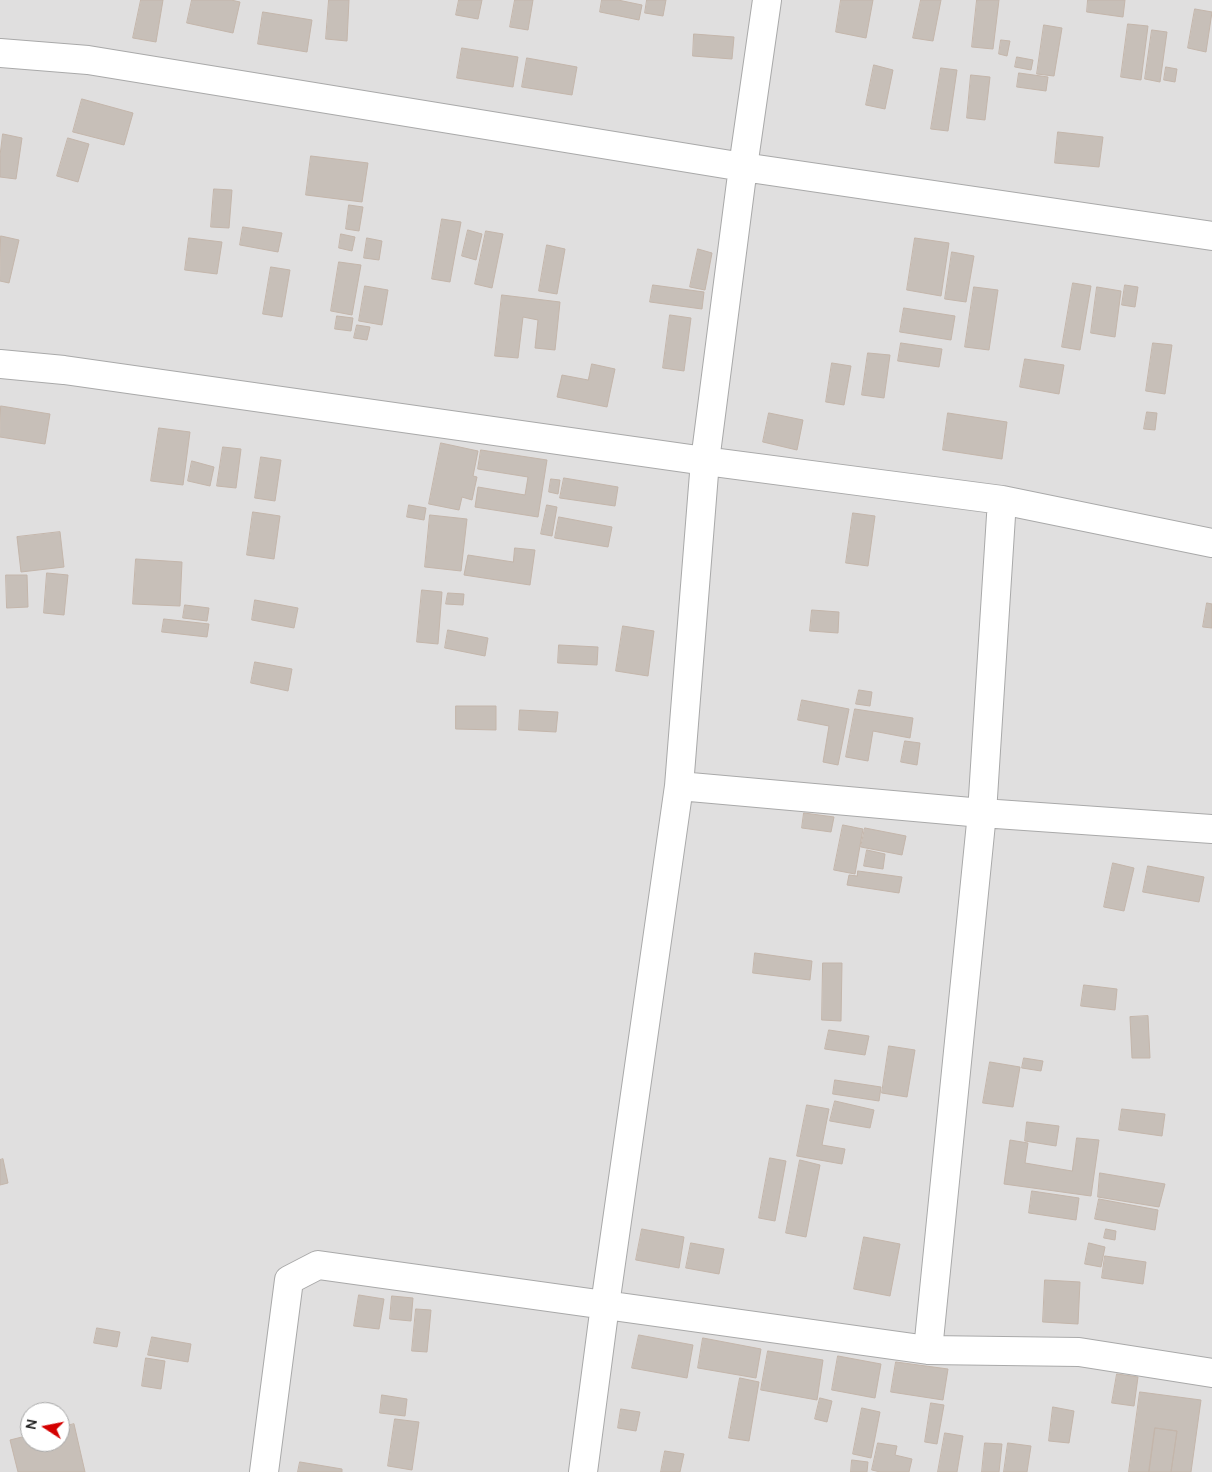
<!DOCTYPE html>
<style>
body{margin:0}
#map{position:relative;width:1212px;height:1472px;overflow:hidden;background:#f2efe9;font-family:Manrope,sans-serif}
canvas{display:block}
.north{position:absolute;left:20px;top:1402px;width:50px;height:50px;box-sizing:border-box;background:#fff;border:1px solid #a7a7a7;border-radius:50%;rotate:281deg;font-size:14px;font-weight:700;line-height:20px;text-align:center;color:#222}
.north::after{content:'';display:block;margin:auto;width:18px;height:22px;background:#d40000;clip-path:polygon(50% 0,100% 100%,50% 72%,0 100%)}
</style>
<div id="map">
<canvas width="1212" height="1472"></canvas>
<div class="north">N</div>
</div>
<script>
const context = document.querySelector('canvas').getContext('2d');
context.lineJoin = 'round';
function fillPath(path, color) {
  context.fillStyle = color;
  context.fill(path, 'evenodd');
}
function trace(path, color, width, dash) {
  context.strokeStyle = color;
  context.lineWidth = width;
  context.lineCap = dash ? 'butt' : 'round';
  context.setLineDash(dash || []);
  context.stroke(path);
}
fillPath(new Path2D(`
 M0,0H1212V1472H0ZM30,1412H60V1442H30Z`), '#e0dfdf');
const building = new Path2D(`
 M141,0H163L156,42L133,38Z
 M192,0H231L240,2L233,33L187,23Z
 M329,0H349L347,41L326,39Z
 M459,0H482L478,19L456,15Z
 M515,0H533L528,30L510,27Z
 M602,0H618L642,5L639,20L600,12Z
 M647,0H666L663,16L645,13Z
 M841,0H873L866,38L836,32Z
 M921,0H941L933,41L913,38Z
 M977,0H999L993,49L972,47Z
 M1088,0H1125L1123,17L1087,12Z
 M1195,9L1212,12L1206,52L1188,48Z
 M263,12L312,20L307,52L258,44Z
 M1128,24L1148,26L1141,80L1121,77Z
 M1044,25L1062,28L1054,76L1037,74Z
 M1152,30L1167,32L1160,82L1145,79Z
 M694,34L734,37L732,59L693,56Z
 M1001,40L1010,41L1007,56L999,54Z
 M462,48L518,57L513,87L457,78Z
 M1017,57L1033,60L1031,70L1015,67Z
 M527,58L577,67L572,95L522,87Z
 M874,65L893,70L885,109L866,105Z
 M1166,67L1177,69L1175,82L1164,80Z
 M941,68L957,70L948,131L931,129Z
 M1019,73L1048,77L1046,91L1017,87Z
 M971,75L990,77L985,120L967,118Z
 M82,99L133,113L124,145L73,132Z
 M1058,132L1103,137L1099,167L1055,163Z
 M3,134L22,138L16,179L0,177V156Z
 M68,138L89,144L78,182L57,176Z
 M311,156L368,163L362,202L306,195Z
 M214,189L232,190L229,228L211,227Z
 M349,205L363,207L359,231L346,229Z
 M442,219L461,222L450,282L432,279Z
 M243,227L282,233L278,252L240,245Z
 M468,230L482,234L476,260L462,256Z
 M486,231L503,234L492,288L475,284Z
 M341,234L355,237L352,251L339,248Z
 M1,236L19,240L9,283L0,281Z
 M189,238L222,242L217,274L185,270Z
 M367,238L382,241L379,260L364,258Z
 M915,238L949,243L941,296L907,290Z
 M547,245L565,249L557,294L539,291Z
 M698,249L712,253L705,290L690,287Z
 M952,252L974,256L966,302L945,299Z
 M339,262L361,265L352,315L331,311Z
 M271,267L290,270L282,317L263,314Z
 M1073,283L1091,286L1080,350L1062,347Z
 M653,285L704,292L702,309L650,302Z
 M1125,285L1138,287L1135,307L1122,305Z
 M365,286L388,290L382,325L359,321Z
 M974,287L998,290L989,350L965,347Z
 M1097,287L1121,291L1115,337L1091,333Z
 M502,295L560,302L555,350L535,348L538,320L523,317L518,358L495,356Z
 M904,308L955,316L951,340L900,332Z
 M670,315L691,318L684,371L663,368Z
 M337,316L353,318L351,331L335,329Z
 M357,325L370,327L367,340L354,338Z
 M901,343L942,349L939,367L898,361Z
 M1153,343L1172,345L1165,394L1146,391Z
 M868,353L890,355L884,398L862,395Z
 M1025,359L1064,365L1059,394L1020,387Z
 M832,363L851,366L844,405L826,402Z
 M592,364L615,369L607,407L557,397L562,375L588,380Z
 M1,406L50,414L45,444L0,437Z
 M1147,412L1157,413L1155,430L1144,429Z
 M769,413L803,420L797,450L763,442Z
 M948,413L1007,422L1002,459L943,450Z
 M159,428L190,432L183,485L151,481Z
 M441,443L478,451L473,476L477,477L472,500L462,497L459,510L429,504Z
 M223,447L241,449L236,488L217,486Z
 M481,450L547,460L538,517L475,507L478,487L525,495L528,477L478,469Z
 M261,457L281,460L275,501L255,498Z
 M192,461L214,467L210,486L188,481Z
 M564,478L618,487L615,506L560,498Z
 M551,479L560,480L558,494L549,492Z
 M409,505L426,508L424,520L407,517Z
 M547,505L557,507L552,536L541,534Z
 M253,512L280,516L274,559L247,555Z
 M853,513L875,516L868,566L846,563Z
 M430,515L467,519L461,571L425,567Z
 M559,517L612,527L608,547L555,538Z
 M60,532L64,567L21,572L17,537Z
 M515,548L535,550L530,585L464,575L468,555L513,562Z
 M136,559L182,562L180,606L133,604Z
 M47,573L68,575L64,615L44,613Z
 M6,575H27L28,607L7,608Z
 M422,590L442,592L438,644L417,642Z
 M448,593L464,594L463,605L446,604Z
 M255,600L298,608L294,628L252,620Z
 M1207,603L1212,604V628L1203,627Z
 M185,605L209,608L207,621L183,618Z
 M812,610L839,612L838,633L810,631Z
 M164,619L209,624L207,637L162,632Z
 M623,626L654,631L648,676L616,671Z
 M448,630L488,638L485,656L445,648Z
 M559,645L598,647L597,665L558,663Z
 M255,662L292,669L288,691L251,683Z
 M859,690L872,692L870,706L856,704Z
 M802,700L849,709L838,765L823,762L829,726L798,720Z
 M456,706H496V730L456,729Z
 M855,709L913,718L910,738L873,731L868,761L846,757Z
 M520,710L558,712L556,732L519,730Z
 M905,741L920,743L917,765L901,762Z
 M804,813L834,817L831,832L802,828Z
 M843,825L863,829L855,874L834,870Z
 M865,828L906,836L902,855L861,847Z
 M867,850L885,854L883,869L864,866Z
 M1113,863L1134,868L1124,911L1104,907Z
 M1148,866L1204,877L1199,902L1143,892Z
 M858,871L902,877L899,893L847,885L849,875L857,876Z
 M755,953L812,961L810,980L753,973Z
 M823,963H842L841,1021L822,1020Z
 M1084,985L1117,989L1115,1010L1081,1006Z
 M1148,1016L1150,1058H1132L1130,1017Z
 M829,1030L869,1036L865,1055L825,1049Z
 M889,1046L915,1050L907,1097L882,1093Z
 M1024,1058L1043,1061L1041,1071L1022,1068Z
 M990,1062L1020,1067L1013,1107L983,1103Z
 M835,1080L881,1087L879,1101L833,1094Z
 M835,1101L874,1110L870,1128L830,1121Z
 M807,1105L829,1109L822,1145L845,1149L842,1164L797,1156Z
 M1122,1109L1165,1114L1162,1136L1119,1130Z
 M1027,1122L1059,1126L1056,1146L1025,1141Z
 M1077,1138L1099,1140L1091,1196L1004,1184L1010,1140L1028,1143L1025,1163L1072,1171Z
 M770,1158L786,1161L775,1221L759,1218Z
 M3,1159L8,1183L0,1185V1160Z
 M800,1160L820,1165L806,1237L786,1233Z
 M1100,1173L1165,1184L1159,1207L1098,1197Z
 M1032,1191L1079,1198L1076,1220L1029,1213Z
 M1099,1199L1158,1210L1155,1230L1095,1219Z
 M642,1229L684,1237L679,1268L636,1260Z
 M1106,1229L1116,1231L1115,1240L1104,1238Z
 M864,1237L900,1244L890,1296L854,1289Z
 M691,1243L724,1249L719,1274L686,1268Z
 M1089,1243L1105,1247L1101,1267L1085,1264Z
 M1105,1256L1146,1262L1143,1284L1102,1278Z
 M1045,1280L1080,1282L1078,1324L1043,1322Z
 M359,1295L384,1299L379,1329L354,1326Z
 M392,1296L413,1298L411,1321L390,1319Z
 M416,1309L431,1310L427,1352L412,1351Z
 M97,1328L120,1332L117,1347L94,1343Z
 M639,1335L693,1345L687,1378L632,1368Z
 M152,1337L191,1344L188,1362L148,1355Z
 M703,1338L761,1349L756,1378L698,1368Z
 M768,1351L823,1360L817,1400L761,1390Z
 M838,1356L881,1364L875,1398L832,1390Z
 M146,1358L165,1361L161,1389L142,1386Z
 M896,1362L948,1369L943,1400L891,1392Z
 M1117,1374L1138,1377L1134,1406L1112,1403Z
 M740,1378L759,1382L749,1441L729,1438Z
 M1140,1392L1201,1400L1191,1472H1171L1177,1431L1155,1428L1149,1472H1129Z
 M382,1395L407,1399L405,1416L380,1413Z
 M820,1398L832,1401L827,1422L815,1419Z
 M931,1403L944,1405L937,1444L925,1442Z
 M1053,1407L1074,1411L1069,1443L1049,1441Z
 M862,1408L880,1412L871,1458L853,1454Z
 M621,1409L640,1412L636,1431L618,1428Z
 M395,1419L419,1422L412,1470L388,1466Z
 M74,1424L85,1472H18L10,1440L30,1435V1442H60V1428Z
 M1155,1428L1177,1431L1171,1472H1149Z
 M945,1433L963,1436L957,1472H938Z
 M878,1443L897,1446L895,1455L912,1459L909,1472H880L872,1470Z
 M985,1443L1002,1444L999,1472H982Z
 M1008,1443L1031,1446L1027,1472H1004Z
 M665,1451L684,1454L680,1472H661Z
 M852,1460L868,1462L867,1472H851Z
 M300,1462L342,1469V1472H298Z`);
fillPath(building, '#c7bfb8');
trace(building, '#c4b6ab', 1);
const minor = new Path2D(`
 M0,53L88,60L743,167L1212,236
 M0,364L64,370L705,461L1002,500L1212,543
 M679,786L982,813L1212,829
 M928,1350L982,813L1002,500
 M264,1472L289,1280L318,1265L928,1350L1079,1352L1212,1373
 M583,1472L605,1305L679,786L705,461L743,167L767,0`);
trace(minor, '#a9a9a9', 30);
trace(minor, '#fff', 28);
</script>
